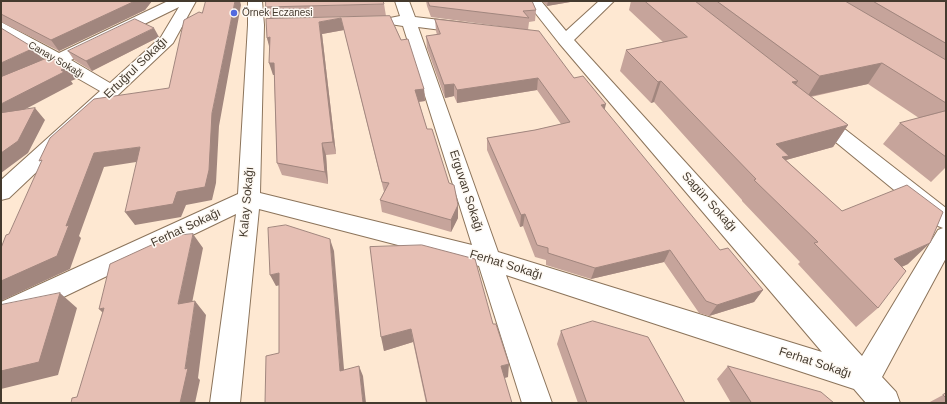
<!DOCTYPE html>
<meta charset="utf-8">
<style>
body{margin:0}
#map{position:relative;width:947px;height:404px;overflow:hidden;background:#fee8d2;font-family:Helvetica,sans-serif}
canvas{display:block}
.frame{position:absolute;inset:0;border:2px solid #443a2e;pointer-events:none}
</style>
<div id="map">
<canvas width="947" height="404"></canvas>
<div class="frame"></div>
</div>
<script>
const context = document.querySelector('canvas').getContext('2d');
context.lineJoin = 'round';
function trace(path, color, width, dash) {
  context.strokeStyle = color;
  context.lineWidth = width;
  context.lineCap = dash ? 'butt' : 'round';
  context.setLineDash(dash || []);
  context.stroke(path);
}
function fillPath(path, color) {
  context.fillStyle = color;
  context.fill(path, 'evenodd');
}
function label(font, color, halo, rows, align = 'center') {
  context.font = font + ' Helvetica,sans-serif';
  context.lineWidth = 3;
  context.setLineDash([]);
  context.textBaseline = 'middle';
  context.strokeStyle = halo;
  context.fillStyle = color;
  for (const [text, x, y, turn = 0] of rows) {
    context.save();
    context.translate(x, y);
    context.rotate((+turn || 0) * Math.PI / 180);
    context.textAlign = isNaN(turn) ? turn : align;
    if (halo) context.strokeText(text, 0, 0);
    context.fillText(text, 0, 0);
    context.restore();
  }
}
const minor = new Path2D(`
 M168,1H196L173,43L9,198L1,200V180L100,91L58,67L1,93V81L46,60L1,33V22L59,53ZM179,7L161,37L110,83L71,60Z
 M248,1H262L264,25L260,193L472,245L403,26L390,24L387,21L390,18L400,16L395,1H409L415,17L465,23L470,25L473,28L470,31L465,33L418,27L498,252L822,352L559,43L526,1H541L566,31L599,1H614L574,40L862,356L938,230L943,228L938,226L810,121L808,117L810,113L817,111L824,113L946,208V258L882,377L896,392L900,403H866L854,389L506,275L552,403H522L479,266L259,209L240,403H210L236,214L1,327V302L238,194L248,25Z`);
trace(minor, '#8c745b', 2);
fillPath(minor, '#fff');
fillPath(new Path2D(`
 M1,1H152L145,10L59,51L1,22Z
 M426,1H532L536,10L535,21L529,22L528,30L431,17L427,6Z
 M542,1H576L547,6Z
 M631,1H946V167L931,182L883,144L900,123L919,118L868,84L811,97L848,125L833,147L786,160L842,211L908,264L902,267L878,308L856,327L798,264L800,262L742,201V200L654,102L651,103L620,71L626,50L663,42L629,10Z
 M384,4L386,16L270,18L266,7Z
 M390,16L424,89L425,101L419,102L427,129L458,205V218L451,232L382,212L380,200L384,192L344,30L322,34L336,154L326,155L328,184L282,175L277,163L274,75H273L270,47L267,38Z
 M435,19L574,78L604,110L720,250L763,290L754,302L709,316L699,313L664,262L591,279L546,265V260L535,257L523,226L520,227L487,150V138L535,130L561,124L537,90L457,103L454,96L445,98L427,48L426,36L437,35L436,31Z
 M159,37L92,71L74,60L68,51Z
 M370,247L508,377L504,378L512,403H426L413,342L384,351Z
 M561,331L685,403H578L557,344Z
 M728,366L834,403H731L717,379Z
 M946,393V403H928L943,395Z`), '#c6a49b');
fillPath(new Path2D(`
 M135,1H152L145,10L59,51L51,40Z
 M235,1H240L241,5L219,126L216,183L212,200L186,205L181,217L135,225L125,212L177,192L212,113Z
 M548,1H576L547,6Z
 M341,18L344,30L322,34L336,154L333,142L319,22Z
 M154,28L159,37L92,71L86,61Z
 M270,37V50L267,38Z
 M34,48L43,60L1,79V63Z
 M269,63H274L278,75H273Z
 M882,63L868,84L807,97L820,76Z
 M68,67L76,79L71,81L73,84L1,122V104L61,70Z
 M538,78L537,90L457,103V90Z
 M661,81L654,102L651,103L658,82Z
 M798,81L786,102L792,82Z
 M454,84V96L445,98L444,85Z
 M424,89L425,101L416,102L415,90Z
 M606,104L603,116L601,105Z
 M35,108L45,120L28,153L1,173V153Z
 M848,125L833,147L786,160L775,177L776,144Z
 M322,143L326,155L328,184L325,172Z
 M140,147L149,160L104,167L79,236L81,238L70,269L1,301V281L94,153Z
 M458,205V218L451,232V220Z
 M525,214L523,226L520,227L521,215Z
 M193,234L203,248L189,318L178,304Z
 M330,239L334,251L345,381L340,371Z
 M930,243L908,264L873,279L894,259Z
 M670,250L664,262L591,279L595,268Z
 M279,273L285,284L276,286L270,275Z
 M763,290L754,302L709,316L717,305Z
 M60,293L77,308L58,375L1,389V371Z
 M195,301L206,315L198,378L200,380L195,403H180Z
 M104,308L113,323L99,309Z
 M411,329L413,342L384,351L381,337Z
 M509,364L508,377L500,379L501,366Z
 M359,366L363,376L366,403H363Z`), '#a1867e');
const building = new Path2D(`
 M1,1H135L51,40L1,14Z
 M206,1H235L212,113L209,170L205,187L177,192L173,204L125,212L140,147L94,153L66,226L69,225L57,256L1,281V248L6,235L9,234L42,160L39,161L50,138L94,99L169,88L184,20L199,12L202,13Z
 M266,1H383L384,4L266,7Z
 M428,1H532L536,10L523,11L529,18L430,6Z
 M645,1H695L798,81L792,82L848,125L776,144L789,156L782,157L842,211L907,185L943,212L930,243L894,259L906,271L878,308L814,243L818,242L754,180L756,179L661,81L658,82L626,50L687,37Z
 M717,1H845L946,60V103L882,63L820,76Z
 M873,1H946V43Z
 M390,16L401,40L408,39L424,89L415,90L427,129H432L449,183L454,185L458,205L451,220L380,200L389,183L382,182L341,18L319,22L333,142L322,143L325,172L277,163L274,63H269L270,37L267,38L266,19Z
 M135,19L154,28L86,61L68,51Z
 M435,19L539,31L574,78L583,76L606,104L601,105L720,250L728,248L763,290L717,305L706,301L670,250L595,268L548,253V248L537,245L525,214L521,215L487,138L535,130L570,122L538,78L457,90L454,84L444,85L426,36L440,34Z
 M1,28L34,48L1,63Z
 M50,57L68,67L61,70L64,72L1,104V77Z
 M35,108L18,141L1,153V113Z
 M946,111V157L900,123Z
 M286,225L330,239L340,371L359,366L363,403H265L266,356L279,353V273L270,275L268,228Z
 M193,234L178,304L195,301L185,369L188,368L180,403H71L72,398L77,397L104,308L99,309L110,264L171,236Z
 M422,245L475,259L493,324H496L509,364L501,366L512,403H427L411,329L381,337L370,247Z
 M60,293L39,362L1,371V305Z
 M593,321L648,337L685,403H587L561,331Z
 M728,366L821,392L834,403H752Z
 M946,393V398L943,395Z`);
fillPath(building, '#e6bfb4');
trace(building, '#a1867e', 1);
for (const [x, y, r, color] of [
 [234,13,4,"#526adf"]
]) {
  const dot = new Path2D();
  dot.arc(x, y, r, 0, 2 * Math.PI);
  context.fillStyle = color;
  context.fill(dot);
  trace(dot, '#fef9f3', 1.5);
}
label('10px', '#443a2e', '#fef9f3', [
 ["Örnek Eczanesi",242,13]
], 'left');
label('10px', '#443a2e', '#fef9f3', [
 ["Canay Sokağı",56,60,30]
]);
label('12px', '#443a2e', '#fef9f3', [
 ["Ertuğrul Sokağı",136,68,-44],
 ["Erguvan Sokağı",466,191,72],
 ["Kalay Sokağı",247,202,-85],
 ["Sagün Sokağı",709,202,48],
 ["Ferhat Sokağı",186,228,-25],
 ["Ferhat Sokağı",506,265,17],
 ["Ferhat Sokağı",815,363,18]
]);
</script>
